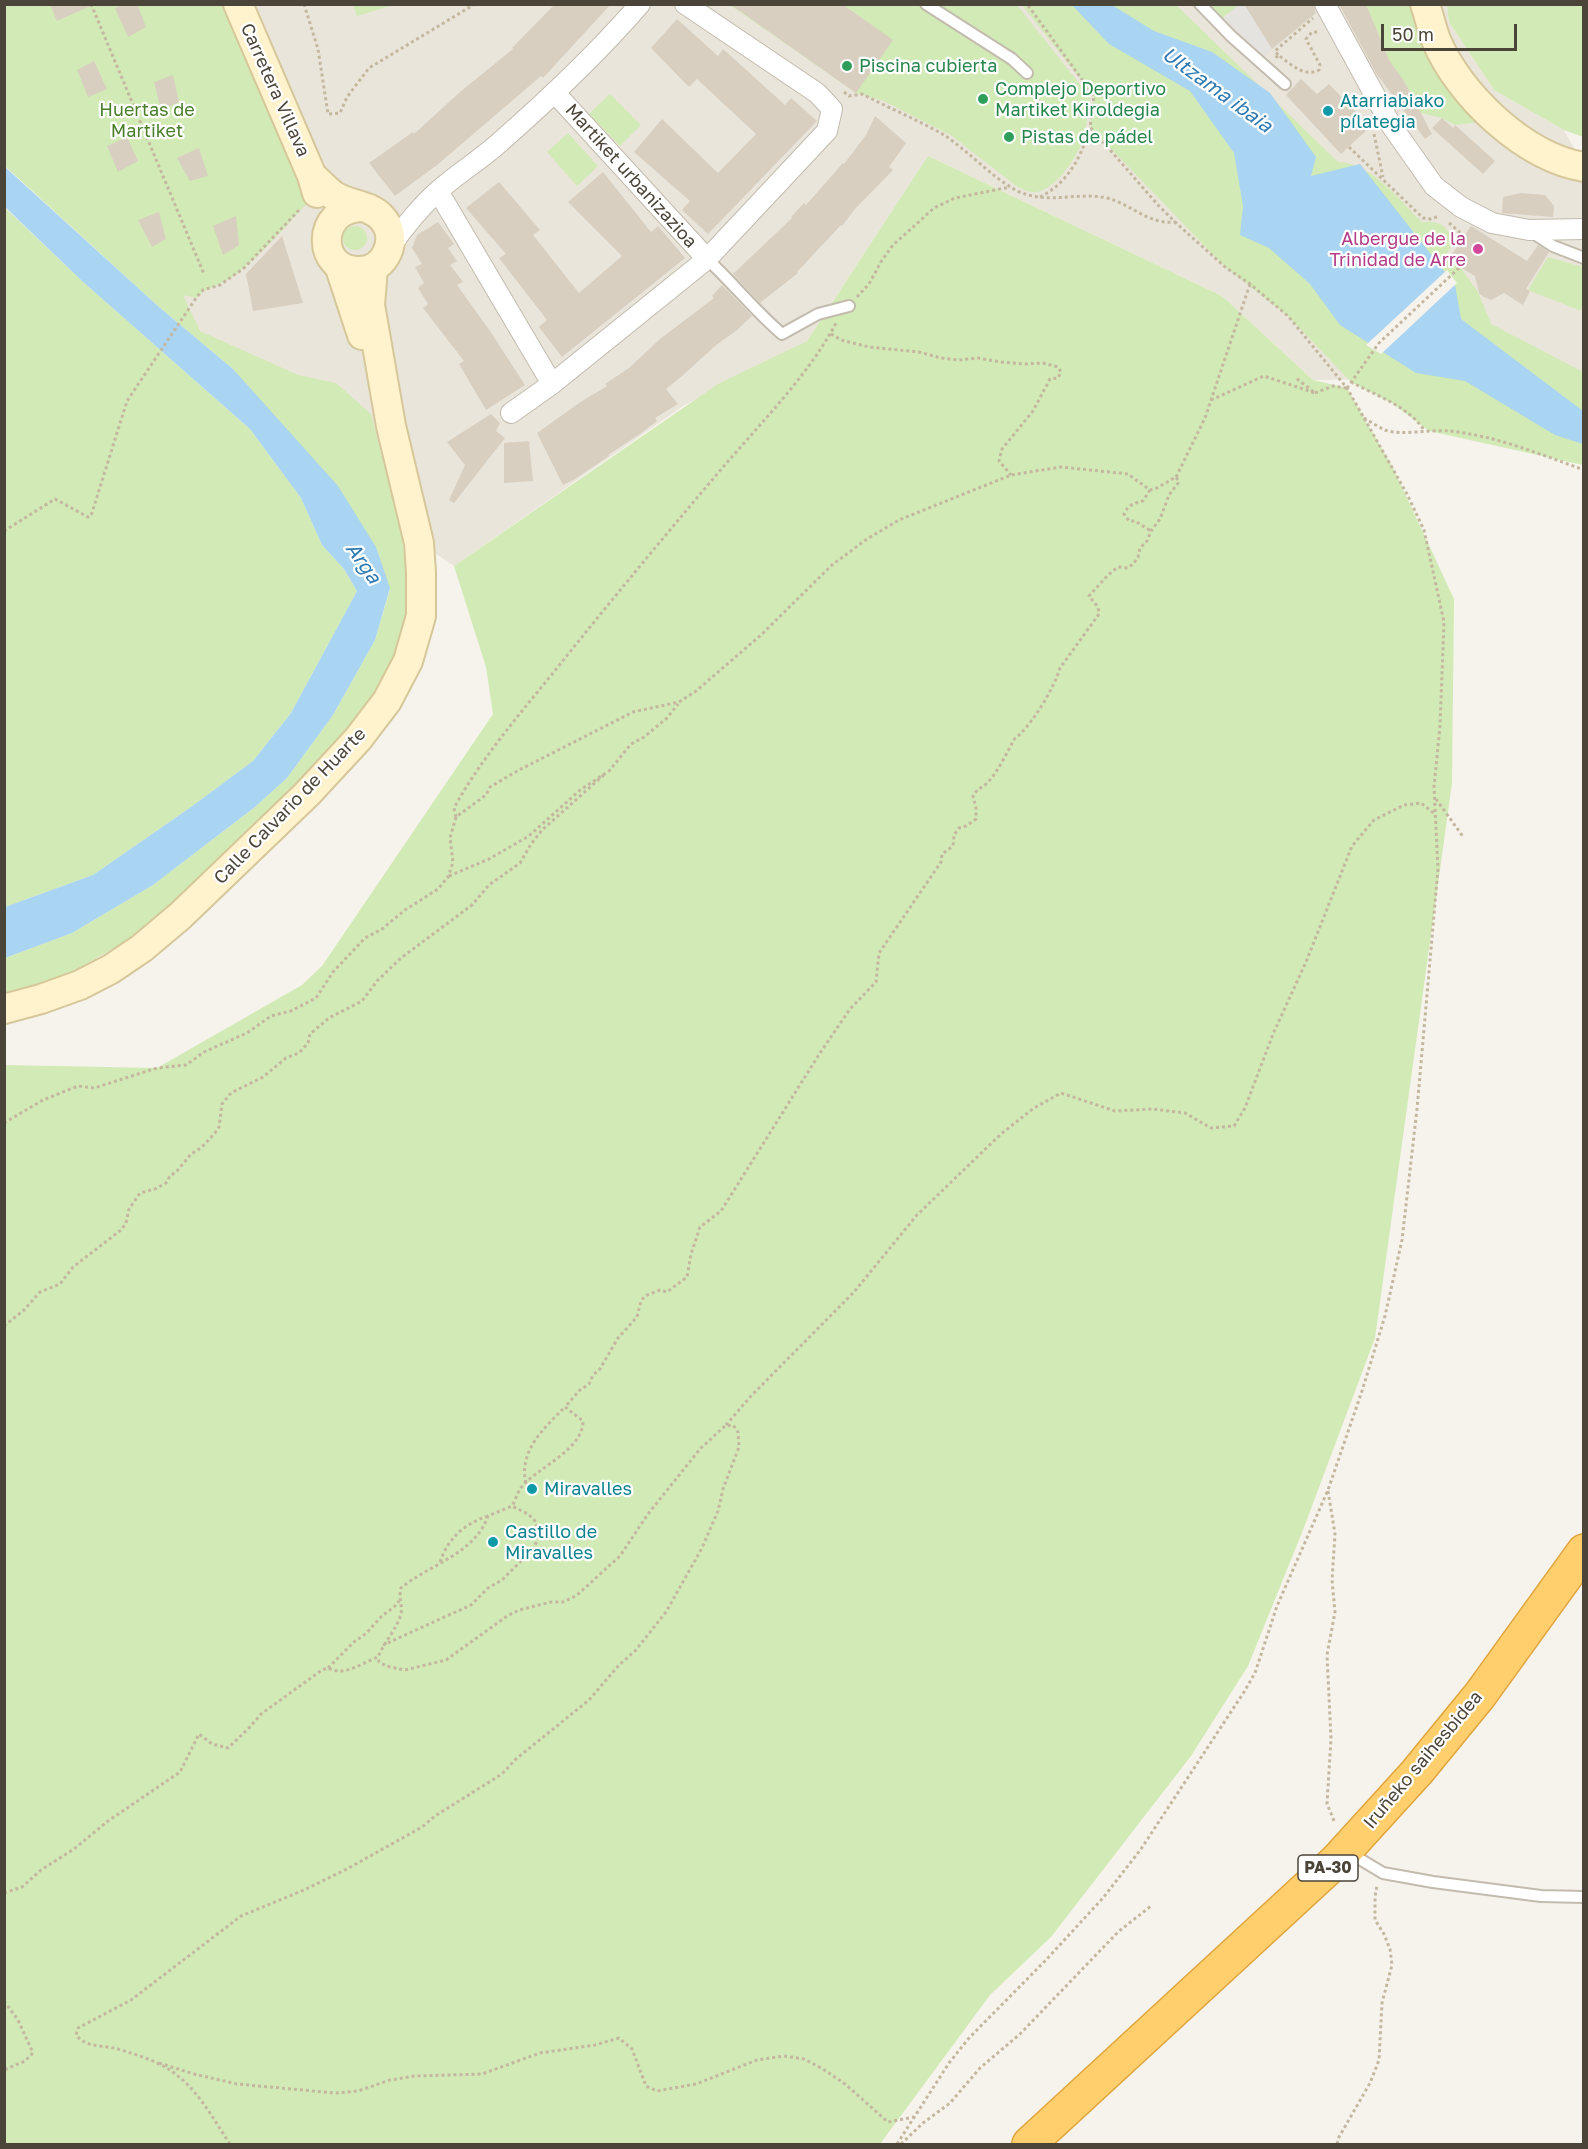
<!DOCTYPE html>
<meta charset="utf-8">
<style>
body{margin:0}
#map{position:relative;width:1588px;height:2149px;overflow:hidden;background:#f6f3ec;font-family:"Golos Text",sans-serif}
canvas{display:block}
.frame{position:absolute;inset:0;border:6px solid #4b4439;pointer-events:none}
.scale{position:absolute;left:1381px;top:24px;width:136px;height:27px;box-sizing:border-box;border:3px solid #4b4439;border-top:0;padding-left:8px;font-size:18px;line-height:21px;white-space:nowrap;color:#4b4439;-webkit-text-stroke:4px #fff;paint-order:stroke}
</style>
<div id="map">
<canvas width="1588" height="2149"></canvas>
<div class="frame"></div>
<div class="scale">50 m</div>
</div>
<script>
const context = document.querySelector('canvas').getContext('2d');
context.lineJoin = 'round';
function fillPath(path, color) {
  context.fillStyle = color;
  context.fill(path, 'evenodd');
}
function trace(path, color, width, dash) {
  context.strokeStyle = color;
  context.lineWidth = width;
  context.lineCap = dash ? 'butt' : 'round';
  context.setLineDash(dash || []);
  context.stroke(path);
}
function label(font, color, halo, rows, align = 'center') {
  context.font = font + ' "Golos Text",sans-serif';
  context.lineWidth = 4.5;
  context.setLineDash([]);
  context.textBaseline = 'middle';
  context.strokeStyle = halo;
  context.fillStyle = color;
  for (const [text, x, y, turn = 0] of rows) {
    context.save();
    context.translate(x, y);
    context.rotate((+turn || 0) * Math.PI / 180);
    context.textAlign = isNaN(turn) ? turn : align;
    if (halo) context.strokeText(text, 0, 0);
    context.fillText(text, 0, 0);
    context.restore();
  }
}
fillPath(new Path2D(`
 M4,5H1447L1449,22L1494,90L1564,130L1583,165V377L1313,380L1222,296L928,156L807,341L683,406L454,566L436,554L394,506L5,166Z`), '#eae5da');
fillPath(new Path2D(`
 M5,5H223L307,203C284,228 262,254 235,275C222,285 207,286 196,298L183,295L200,331L298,375L336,383L371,414L402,535L407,580L405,620L392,661L371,703L351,731L170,908L130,939L58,980L5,996V958L72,933L153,885L255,807L287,778L333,715L375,640L390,589L233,369L159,307L5,166Z
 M353,5V4L394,5L357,16Z
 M730,5H1017L1090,97C1088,111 1087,126 1083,139C1078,156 1056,189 1037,192C1029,193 1022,189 1015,185L952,136L884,101L856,93Z
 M1022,5H1176L1338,162C1372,163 1399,200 1422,222C1444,222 1442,224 1455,241L1443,259L1460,267L1478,292L1491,324L1583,372V465L1429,431L1392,403L1351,382L1288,316L1225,267L1090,127L1094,96Z
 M1207,5H1239L1221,20Z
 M1366,5H1413L1480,122L1455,125L1442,118L1421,113L1404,81L1389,60Z
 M1447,5H1583V137L1564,130L1494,90L1449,22Z
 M610,94L641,125L620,146L589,114Z
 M568,133L598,166L577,186L547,152Z
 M928,156L1222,296L1313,380L1347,388L1393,468L1454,599L1452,783L1375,1338L1303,1530L1248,1666L1191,1756L1051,1937L990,1995L880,2144H5V1065L157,1068L302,985L322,966L493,714L486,667L454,566L718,384L807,341Z
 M4,207L82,281L250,429L301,498L322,545L344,569L357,591L291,713L253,761L191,807L93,875L5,907Z
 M343 238a12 12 0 1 1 24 0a12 12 0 1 1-24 0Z
 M1548,257L1583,267V304L1581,311L1528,290Z`), '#d2eab5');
fillPath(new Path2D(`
 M1239,5H1245L1272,49L1260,60L1221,19Z`), '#e5e3e0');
fillPath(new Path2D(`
 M1072,5H1112L1154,31L1212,52L1270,93L1316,157L1311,176L1360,164L1455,285L1461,319L1583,411V444L1555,435L1465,381L1416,373L1340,325L1310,284L1269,248L1240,235L1243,206L1234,153L1190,91L1109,44Z
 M4,166L159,307L233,369L338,486L376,547L390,588L375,640L333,715L287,778L255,807L153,885L72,933L5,958V907L93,875L191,807L253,761L291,713L357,591L344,569L322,545L301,498L250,429L82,281L5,207Z`), '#a9d4f2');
fillPath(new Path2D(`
 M1447,270L1457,283L1381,354L1366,345Z`), '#f6f3ec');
fillPath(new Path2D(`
 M50,4H95L57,21Z
 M124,4H137L146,27L128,37L115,8Z
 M555,4H611L543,78L541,76L437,165L395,196L369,163L413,132L414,134L460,92L513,49L512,48Z
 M730,4H842L893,40L856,93Z
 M1244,4H1313L1316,13L1272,49Z
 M1339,4H1366L1389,60L1404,81L1432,134L1425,139L1376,73Z
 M677,19L718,56L723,49L785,105L791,98L817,121L708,234L682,210L690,201L634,152L662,119L718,173L756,134L697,79L689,87L651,48Z
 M94,61L107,89L88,97L77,70Z
 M173,75L179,102L161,110L154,82Z
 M1301,79L1317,94L1329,84L1370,127L1341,154L1286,95Z
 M875,116L906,143L889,167L893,170L855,209L842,226L841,225L797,272L798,273L760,303L733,274L792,218L791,217L804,203L806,205L843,163L844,164L866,135Z
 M1442,118L1453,128L1455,125L1495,161L1483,174L1432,128Z
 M127,137L138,161L118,172L107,146Z
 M199,148L208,176L190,181L177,158Z
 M603,172L651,232L658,226L685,258L562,357L539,327L547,320L499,258L506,254L466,208L499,182L540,230L533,235L579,293L622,256L568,202Z
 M1521,193L1545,195L1554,206L1553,217L1502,213L1503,197Z
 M159,212L166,239L152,247L138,220Z
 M236,216L239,245L223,255L213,226Z
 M438,222L454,244L448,248L457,261L450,265L463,282L457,285L490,331L525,385L486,410L459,364L464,361L423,308L428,304L418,288L424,283L415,267L422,264L412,248L417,235Z
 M1471,226L1527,261L1538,245L1549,252L1526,289L1530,291L1523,305L1504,293L1491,300L1484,297L1479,293L1475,276L1448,260Z
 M282,236L303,303L253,311L246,274Z
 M722,285L752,316L737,330L715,346L682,376L666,389L678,404L655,418L657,421L640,434L608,455L609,456L575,479L563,485L537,433L582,401L607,386L605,384L629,368L660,339L714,298L712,296Z
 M491,414L500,423L496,431L505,438L454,503L449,500L465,465L447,442Z
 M529,441L533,481L504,483V443Z`), '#d8cfc1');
const lane = new Path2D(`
 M926,4L1012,59L1027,73
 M1200,4L1231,36L1285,84
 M1533,233L1553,246L1584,258
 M707,259C733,283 755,311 782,334L818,314L849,306
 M1348,1852L1383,1873L1433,1882L1541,1896L1584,1897`);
const street = new Path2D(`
 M1325,4L1391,125L1434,186L1461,207L1492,223L1529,230L1584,229
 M555,93L707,259
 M438,191L552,384
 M390,247C404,227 419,208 438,191C457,174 480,160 499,143C549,99 597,54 640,4
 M511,413L552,384L707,259L827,131L832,109L817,93L685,4`);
const secondary = new Path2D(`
 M238,4L312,176L317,193
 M1425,4C1429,16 1432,29 1436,40C1459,95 1524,157 1584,167
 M312,176C319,182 325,189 333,195C347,205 370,204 382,218C400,238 386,271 359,271C316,272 315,208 362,207
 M339,265L362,335
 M4,1009L41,999L80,985L111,969L142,948L180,916L307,794L358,739L387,701L408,661L421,616V572L419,543L391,426L370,305L373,268`);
const highway = new Path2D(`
 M1029,2144L1336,1861L1417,1772L1480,1695L1584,1551`);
trace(lane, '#c2bbae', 14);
trace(street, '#c2bbae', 22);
trace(secondary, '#d6c79b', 32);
trace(highway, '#e0a43c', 36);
trace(new Path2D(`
 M91,4L204,274
 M304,4L318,49L328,114L340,113L347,97L369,68L475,4
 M1278,55L1275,51L1313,18
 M1276,58L1278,55C1291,64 1304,78 1319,70L1320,65L1306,39L1312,32H1320
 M844,92L849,96L862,94C889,108 918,120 944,135C969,151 1000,186 1025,194C1052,203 1080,192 1107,198C1131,204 1149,225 1175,222
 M1374,134L1383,177
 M1349,147L1423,218L1430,219L1440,216
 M1040,197C1068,183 1082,156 1090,127
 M1449,223L1464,236
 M857,297L869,284L882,260L893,245L934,208L955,198L1010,187
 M831,334L841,340L869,347L919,352L941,358L959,360L978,358L1001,362L1024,364L1043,363L1058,367L1061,372L1058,378L1050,379L1033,411L1002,449L999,461L1011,475
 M1351,382C1375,395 1408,406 1424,430
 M1347,388L1379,343L1460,267
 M1315,393L1333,386L1346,388
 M1211,400L1264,376L1315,393L1296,378
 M1364,418C1371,422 1378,427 1385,430C1401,436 1430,429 1450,431C1496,436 1540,454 1584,470
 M1176,477L1205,418L1250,284
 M1150,490L1143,501C1134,503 1128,505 1124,514L1129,521H1135L1151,531
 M4,531L55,499L88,517L91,516L127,401L196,298L203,290L220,285L244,268L301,208
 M1436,799L1464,838
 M456,817L454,808C481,759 518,716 553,673C609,603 666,534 724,466C761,423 810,373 836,323
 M449,876L489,859L529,836L580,790L609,771L631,744L644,737L667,718L678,704
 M4,1123L43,1100L78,1086L94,1088L157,1068L186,1065L204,1052L247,1033L271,1016L291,1011L316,998L333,972L365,938L382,929L405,910L438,889L448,877L453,862L450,838L456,817L486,795L490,787L519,770L633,712L679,702L696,691L761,635L832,565L867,539L899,520L1011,475L1061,467L1128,474L1150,490L1157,488L1176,477L1179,482L1169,495L1160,519L1151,531L1147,541L1140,548L1138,557L1134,563L1128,568L1118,567L1108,575L1089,596L1098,607L1099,614L1060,668C1054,688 1035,719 1021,733C1019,736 1016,736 1014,740C1007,752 997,774 986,784C980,790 979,786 973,796L976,808V819L966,826L959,828L954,835L953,846L942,854L941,862L879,953L876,982L850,1009L820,1053L721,1211L700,1227L691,1254L687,1277L667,1292L660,1290L645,1296L641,1301L637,1317L618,1338L600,1369L593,1375L589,1384L580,1390L565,1407L583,1421C583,1451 535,1468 520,1489C517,1494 515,1501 512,1506
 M4,1326L24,1310L40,1292L60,1284L73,1267L121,1230L126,1223L129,1209L140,1193L155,1189L166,1183L170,1176L177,1171L191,1154L201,1148L215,1133L219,1127L222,1104L231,1093L263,1077L286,1058L299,1053L308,1043L310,1034L329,1018L362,1001L377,981L401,958L472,905L489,885L520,863L531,844L542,830L605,774
 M726,1425L751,1396L854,1292L917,1215L1001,1134L1034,1108L1061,1093L1115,1111L1153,1109L1185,1113L1211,1128L1234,1126L1245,1108L1273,1034L1306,962L1352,846L1374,820L1404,805L1421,803L1435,814
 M526,1483C518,1451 545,1427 565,1407
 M1328,1491L1335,1534L1332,1580L1335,1612L1327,1655L1331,1739L1327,1804L1335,1823
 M440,1562C449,1537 464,1524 488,1516
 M328,1668L356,1640C366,1636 373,1625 381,1617C387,1611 394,1609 399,1601
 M4,1893L22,1887L41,1870L74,1849L108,1821L180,1772L199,1734L212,1744L228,1748L249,1728L261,1714L322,1670L328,1668C344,1677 362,1663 378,1657C384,1643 395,1631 400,1617C404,1608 398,1598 401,1588C430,1564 475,1554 488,1516L512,1506L528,1514L536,1522L538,1533L536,1543L532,1550L502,1580L488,1588L471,1605L383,1645
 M4,2001L18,2020L33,2053L25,2061L4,2070
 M159,2063L194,2074L237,2084L335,2093L358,2091L390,2080L415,2076L482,2074L540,2053L595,2045L619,2038L632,2049L646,2086L657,2091L696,2084L757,2060L784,2056L804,2059L823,2069L845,2084L888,2122L914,2117
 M230,2144C211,2116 196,2085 165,2067C151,2059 134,2054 118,2049C103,2045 86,2048 76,2035L78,2028L131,2000L241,1916L304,1890L347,1869L422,1827L435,1816L502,1774L516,1759L589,1700L619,1665L635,1651L666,1612L702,1548L718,1511L723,1489L739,1447L738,1432L733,1425L725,1426L700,1449L648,1514L620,1556L576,1596L563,1602H551L519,1610L507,1616L446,1660L405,1670L386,1666L379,1662L378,1657
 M897,2144L949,2063L969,2038L1045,1961L1103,1898L1141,1849L1244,1692L1255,1673L1277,1606L1328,1490L1362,1391L1385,1316L1402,1240L1417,1109L1438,869L1434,787L1440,726L1444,622L1424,530L1407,494L1347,388L1288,316L1250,284L1225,267L1175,222L1158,205L1090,127L1094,96L1027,4
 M901,2144L923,2123L950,2103L980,2068L1020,2034L1118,1932L1151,1906
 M1337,2144L1339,2137L1370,2083L1379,2060L1382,2003L1392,1965L1390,1949L1384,1934L1375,1920V1897L1377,1885`), '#c4b79f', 3, [3, 3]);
trace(lane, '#fff', 10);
trace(street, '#fff', 20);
trace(secondary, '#fff3cd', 28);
trace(highway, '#ffcf6e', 33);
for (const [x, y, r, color] of [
 [847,66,6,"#2e9e5b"],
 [983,99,6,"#2e9e5b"],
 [1328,111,6,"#0f9aa8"],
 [1009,137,6,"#2e9e5b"],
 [1478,249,6,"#d1479c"],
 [532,1489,6,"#0f9aa8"],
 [493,1542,6,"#0f9aa8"]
]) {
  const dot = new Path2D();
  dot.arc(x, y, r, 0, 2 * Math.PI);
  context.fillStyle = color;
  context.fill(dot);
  trace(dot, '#fff', 2);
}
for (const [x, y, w] of [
 [1328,1868,60]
]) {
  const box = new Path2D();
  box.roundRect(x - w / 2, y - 13, w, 26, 4.5);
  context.fillStyle = '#fff';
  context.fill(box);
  trace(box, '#4b4439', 1.5);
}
label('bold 16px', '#4b4439', null, [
 ["PA-30",1328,1868]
]);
label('18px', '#27864d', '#fff', [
 ["Piscina cubierta",859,66],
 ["Complejo Deportivo",995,89],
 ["Martiket Kiroldegia",995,110],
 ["Pistas de pádel",1021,137]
], 'left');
label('18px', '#4b4439', '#fff', [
 ["Carretera Villava",275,90,66],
 ["Martiket urbanizazioa",631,176,48],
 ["Calle Calvario de Huarte",290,806,-46],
 ["Iruñeko saihesbidea",1423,1760,-50]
]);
label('18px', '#0d838f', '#fff', [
 ["Atarriabiako",1340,101],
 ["pílategia",1340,122],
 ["Miravalles",544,1489],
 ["Castillo de",505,1532],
 ["Miravalles",505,1553]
], 'left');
label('18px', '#4a7f2a', '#fff', [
 ["Huertas de",147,110],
 ["Martiket",147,131]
]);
label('18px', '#b23c85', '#fff', [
 ["Albergue de la",1466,239],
 ["Trinidad de Arre",1466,260]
], 'right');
label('italic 20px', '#2e7ab2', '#fff', [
 ["Ultzama ibaia",1217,90,36],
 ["Arga",363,563,55]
]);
</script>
